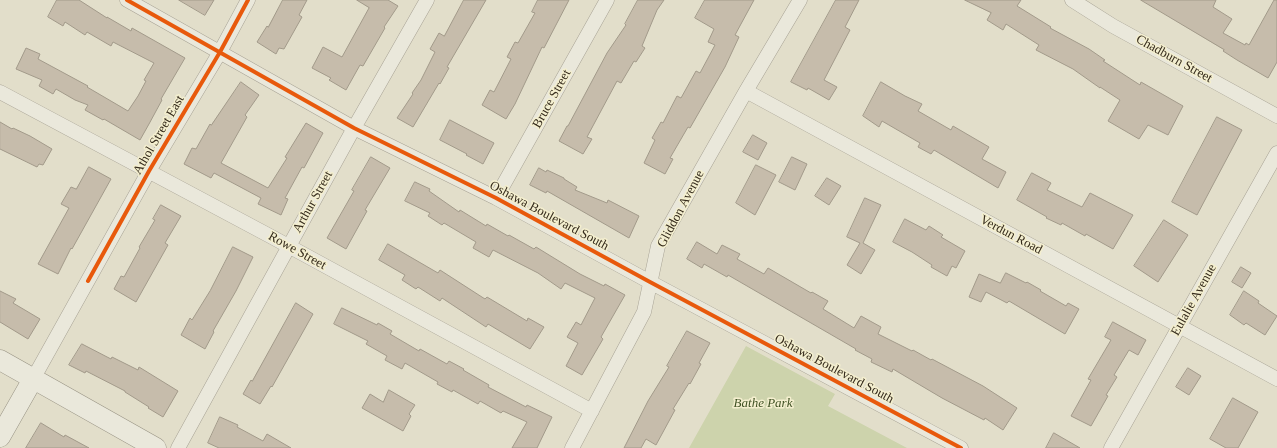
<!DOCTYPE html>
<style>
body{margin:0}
canvas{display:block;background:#e2deca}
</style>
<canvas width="1277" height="448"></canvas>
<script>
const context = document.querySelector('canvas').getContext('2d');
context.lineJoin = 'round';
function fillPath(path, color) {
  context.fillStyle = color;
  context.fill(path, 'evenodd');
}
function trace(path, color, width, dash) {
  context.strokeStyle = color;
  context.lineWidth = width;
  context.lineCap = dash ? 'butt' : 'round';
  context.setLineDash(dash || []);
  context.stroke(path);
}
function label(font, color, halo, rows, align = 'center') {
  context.font = font + ' Georgia,serif';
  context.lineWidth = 3;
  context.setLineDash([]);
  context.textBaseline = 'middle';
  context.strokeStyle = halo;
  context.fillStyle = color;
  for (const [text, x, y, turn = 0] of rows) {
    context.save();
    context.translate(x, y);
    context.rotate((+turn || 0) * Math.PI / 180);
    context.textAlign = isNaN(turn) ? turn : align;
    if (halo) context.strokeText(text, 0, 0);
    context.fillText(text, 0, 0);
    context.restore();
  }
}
fillPath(new Path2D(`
 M746,346L835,394L828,406L907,448H689Z`), '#cdd3ac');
const building = new Path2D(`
 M57,0H79L107,18V17L131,31L132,28L185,58L161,99L162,100L149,124L140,140L104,119L103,120L85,110L88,105L75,100L56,89L53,94L39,86L42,80L16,69L26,48L40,54L38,59L88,86L87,87L128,111L138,96L146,81L144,80L154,63L113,42L111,46L87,32L85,35L65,22L63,26L48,17Z
 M179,0H214L205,15Z
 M283,0H307L299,15L302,17L284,49L279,48L276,54L257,42L267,26L268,27Z
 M357,0H388L398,6L384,27L385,28L363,66L360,65L346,90L329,80L331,78L312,68L323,47L342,57L369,8Z
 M464,0H486L447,67L449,68L440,84L439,83L413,127L397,118L413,94L412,93L421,80L435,52L430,49L439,33L444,36Z
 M538,0H569L544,48L542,47L515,104L506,119L482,105L490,90L494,92L511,59L507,57L515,42L518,43L535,13L532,12Z
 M638,0H664L657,10L642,46L645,48L636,62L634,61L621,83L617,81L587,137L592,139L583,154L559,141L567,126H568L607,53L626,25L625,24Z
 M705,0H754L735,35L739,37L725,67L690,128L688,127L670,158L673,159L665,174L644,163L655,140L652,138L661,122L663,123L677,96L681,98L696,71L700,73L715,45L708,42L714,29L695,18Z
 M836,0H859L845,27L850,30L824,80L837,87L829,100L808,88L807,90L791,82Z
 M965,0H1021L1017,6L1051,27L1050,28L1089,49L1105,60L1103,61L1140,85L1141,82L1183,106L1168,135L1148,125L1139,139L1108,121L1120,100L1100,87V88L1073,69L1036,50L1039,45L1006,24L1003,30L987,20L991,13Z
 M1141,0H1216L1213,7L1232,19L1223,33L1245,45L1246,43L1249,45L1274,0H1277V62L1268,78L1237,60L1223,51L1224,50Z
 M241,82L259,95L245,115L247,117L221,163L268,188L287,158L285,157L306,123L323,133L304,168L302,167L285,198L288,199L281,215L258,204L261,198L214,173L211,178L184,164L192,148L196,149L210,124L211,125Z
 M881,82L905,96L922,104L918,111L951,130L953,126L989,147L982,159L1006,172L998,188L934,150L931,154L918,147L920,143L882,121L879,127L863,116Z
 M1217,117L1242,130L1197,215L1172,202Z
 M450,120L494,143L483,164L466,155L467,154L440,140Z
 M0,122L12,129L13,128L30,136L52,149L43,165L39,164L37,167L0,149Z
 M753,135L767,143L758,160L743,152Z
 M371,157L390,168L365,210L367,211L346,249L327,238L354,191L352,190Z
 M792,157L807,164L795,190L779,182Z
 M756,165L776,175L755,215L736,203Z
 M89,167L111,179L72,249L71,248L58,274L38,264L69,208L61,204L71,187L76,189Z
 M539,168L546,172L547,170L564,178V179L577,187L575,190L607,203L608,200L639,216L629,238L547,191L546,193L530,185Z
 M1032,173L1051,183L1047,190L1082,207L1090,193L1133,215L1113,249L1086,234L1085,236L1062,223L1061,225L1046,218L1047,217L1017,200Z
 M827,178L841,186L829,205L815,196Z
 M415,182L430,189L429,191L459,212L460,210L486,226L487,224L508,236L509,235L534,249L536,247L580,274L604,286L605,284L625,295L601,337L603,339L582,375L566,366L578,343L567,337L576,322L581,325L595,298L565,283L561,289L538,273L493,250L489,257L473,248L476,242L444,223L442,225L428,216L430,213L405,201Z
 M865,198L881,205L863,243L875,250L861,274L847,265L860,243L847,237Z
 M161,205L181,216L165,243L168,245L136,302L114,289L121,276L124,277L140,248L139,247L155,220L153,219Z
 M905,219L926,230L929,226L943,235L941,237L965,251L956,268L952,266L947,276L931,267L932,265L912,252L893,242Z
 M1164,220L1188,235L1158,282L1134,266Z
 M697,242L717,254L722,245L740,254L737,259L764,274L768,268L811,293L812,292L828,301L823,309L854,328L861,316L881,327L878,334L912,351L913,350L931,360L932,359L983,386L1017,408L1003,430L985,418L984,420L942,398L893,369L892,372L871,362L872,359L855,350L856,349L728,275L727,277L704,264L702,268L687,259Z
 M388,244L438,273L440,270L485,299L487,297L527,321L528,318L544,327L530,349L488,324L486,327L442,298L440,301L418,287L416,289L402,280L405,275L379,260Z
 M233,247L253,257L236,291L213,331L214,332L205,349L181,335L190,318L192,320L210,291Z
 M1241,267L1251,273L1242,288L1232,282Z
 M1006,273L1026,283L1027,282L1041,290L1040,291L1066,306L1068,303L1079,309L1065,334L1009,301L1007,303L986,292L981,302L969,297L979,274L1000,283Z
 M0,291L16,299L13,303L40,319L28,339L0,322Z
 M1244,291L1259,301L1258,303L1277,316L1265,335L1246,323L1244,325L1230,315Z
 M296,303L313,314L272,387L271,386L260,404L243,394L251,380L252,381Z
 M342,308L377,325L378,323L392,331L390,334L419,351L420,349L447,364L449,361L464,369L463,370L489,385L488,387L526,407L527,405L552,417L537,448H512L527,422L503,411L501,413L480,401L478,404L453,390L452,392L437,384L438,382L405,363L402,369L385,360L387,356L366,344L368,341L334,324Z
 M1113,322L1146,340L1138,355L1129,350L1114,375L1117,377L1106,395L1108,396L1091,426L1071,416L1091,380L1088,379L1111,340L1105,337Z
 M687,331L710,343L699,363L701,364L690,384L689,383L673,409L675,410L656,445L646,439L641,448H624L648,401L669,367L667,366Z
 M82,344L111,359L112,357L138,370L139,367L178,391L163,417L148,408L149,407L125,392V391L86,371L85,373L69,365Z
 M1188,368L1201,376L1189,395L1176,387Z
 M389,390L415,405L409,414L411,416L403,431L362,408L370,394L383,402Z
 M1233,398L1258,412L1238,448H1226L1210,439Z
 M220,417L238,425L237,427L263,441L267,434L291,448H219L208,443Z
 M41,423L64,437L65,435L89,448H26Z
 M1054,433L1080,448H1046Z`);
fillPath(building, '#c6bcab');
trace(building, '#a29a8a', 1);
const street = new Path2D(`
 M127,0L354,128L496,198L650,282L961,448
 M1072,0L1113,26L1277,116
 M746,91L1277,379
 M0,92L270,236L592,411
 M496,198L607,0
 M33,379L149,171L220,52L248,0
 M178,448L354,128L427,0
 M572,448L644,312L658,246L746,91L800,0
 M1111,448L1277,153`);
const secondary = new Path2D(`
 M0,360L156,448
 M0,437L33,379`);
trace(street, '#a7a294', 15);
trace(secondary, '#979283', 21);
trace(street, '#eae8db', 14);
trace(secondary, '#eae8db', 20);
trace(new Path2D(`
 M127,0L354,128L496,198L650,282L961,448
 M88,281L149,171L220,52L248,0`), '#e8590c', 4);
label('13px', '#352b1c', '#f4efcf', [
 ["Chadburn Street",1174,59,29],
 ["Bruce Street",552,99,-61],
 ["Athol Street East",159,135,-60],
 ["Arthur Street",313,202,-61],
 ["Gliddon Avenue",681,209,-62],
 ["Oshawa Boulevard South",549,216,28],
 ["Verdun Road",1011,235,28],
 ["Rowe Street",297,251,29],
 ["Eulalie Avenue",1194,300,-61],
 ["Oshawa Boulevard South",834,369,28]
]);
label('italic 13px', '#3f5123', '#f4efcf', [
 ["Bathe Park",763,404]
]);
</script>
